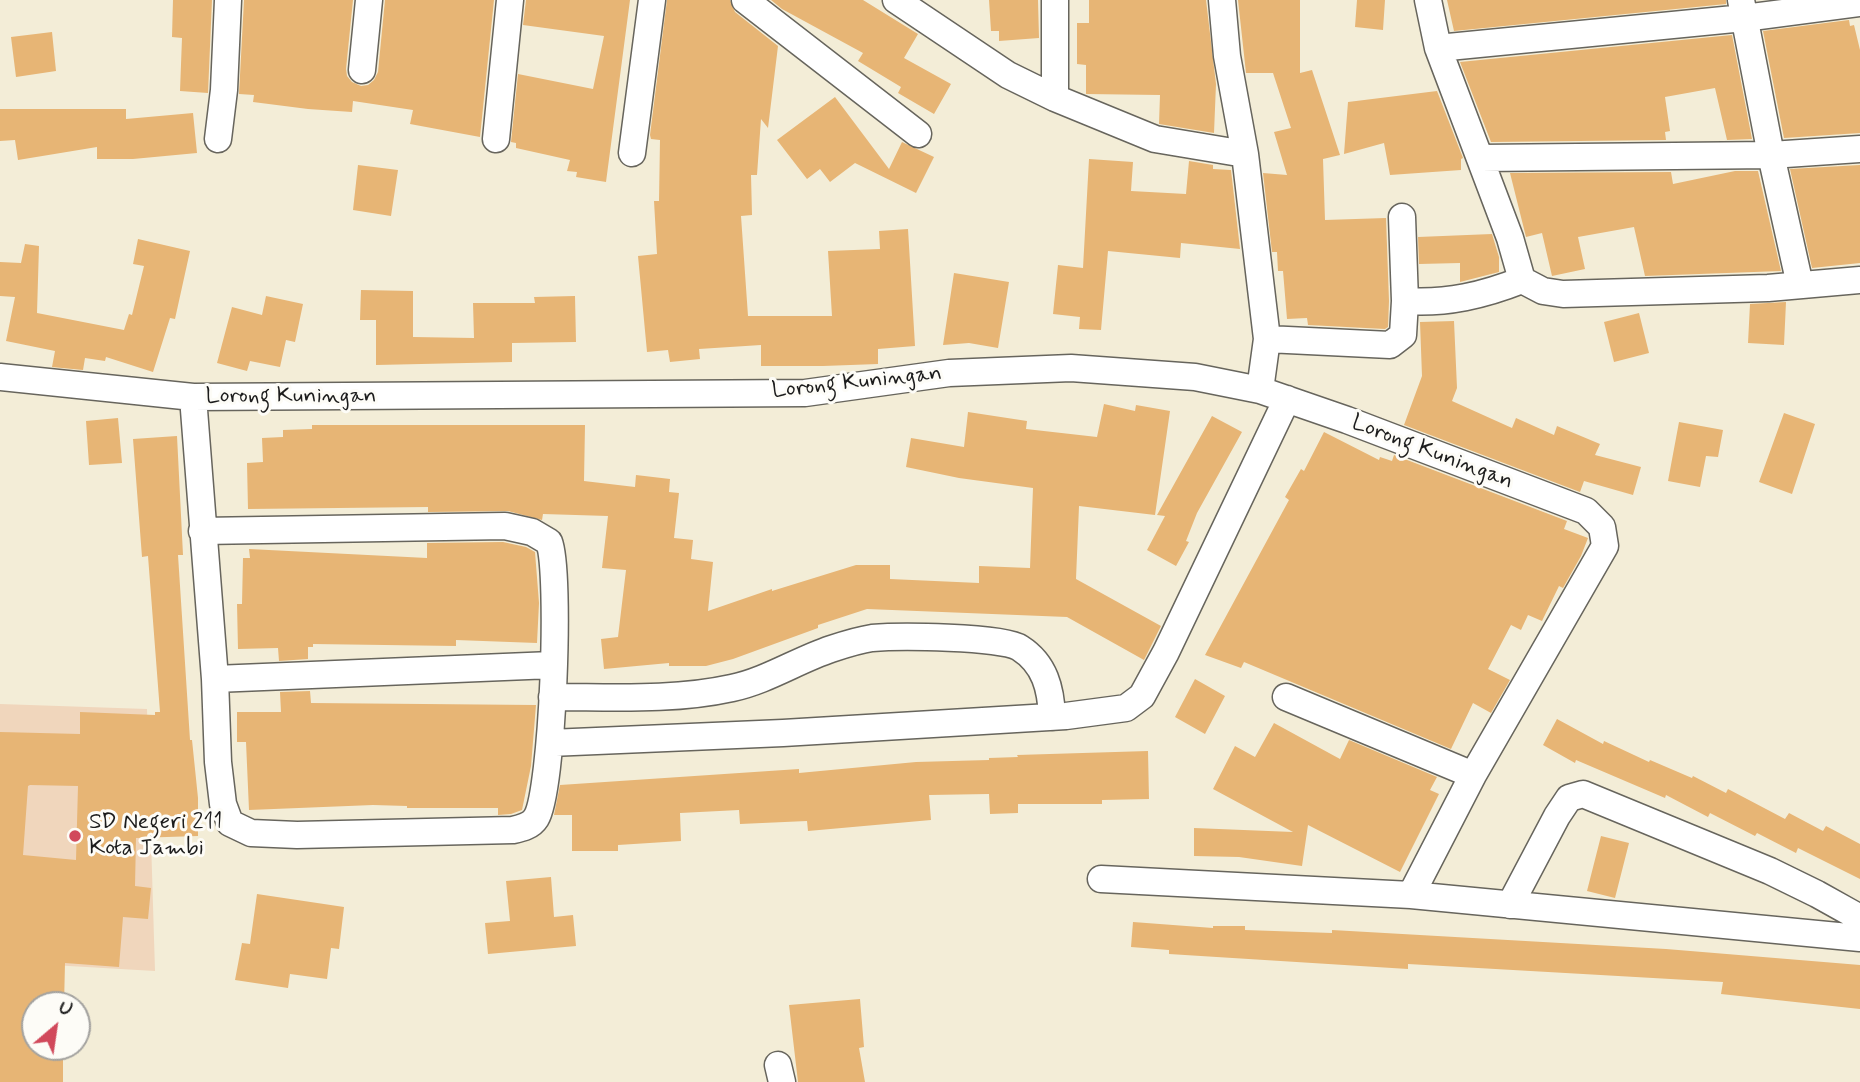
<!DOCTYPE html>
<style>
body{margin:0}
#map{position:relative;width:1860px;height:1082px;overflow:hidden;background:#f3edd7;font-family:Mynerve,sans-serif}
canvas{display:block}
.north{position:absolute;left:21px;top:991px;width:70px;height:70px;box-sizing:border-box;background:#fdfcf7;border:2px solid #a3a29f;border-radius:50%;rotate:29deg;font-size:19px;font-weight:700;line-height:28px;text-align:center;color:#1c1c1c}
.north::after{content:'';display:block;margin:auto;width:24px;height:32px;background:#d1495b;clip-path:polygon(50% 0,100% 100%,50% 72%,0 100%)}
</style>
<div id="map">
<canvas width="1860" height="1082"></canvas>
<div class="north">U</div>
</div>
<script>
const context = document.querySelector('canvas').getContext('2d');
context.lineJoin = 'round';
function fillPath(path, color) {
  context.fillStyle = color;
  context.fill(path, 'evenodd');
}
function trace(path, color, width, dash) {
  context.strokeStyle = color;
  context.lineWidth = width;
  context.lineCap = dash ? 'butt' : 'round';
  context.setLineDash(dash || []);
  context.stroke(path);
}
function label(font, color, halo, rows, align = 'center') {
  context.font = font + ' Mynerve,sans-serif';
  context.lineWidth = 6;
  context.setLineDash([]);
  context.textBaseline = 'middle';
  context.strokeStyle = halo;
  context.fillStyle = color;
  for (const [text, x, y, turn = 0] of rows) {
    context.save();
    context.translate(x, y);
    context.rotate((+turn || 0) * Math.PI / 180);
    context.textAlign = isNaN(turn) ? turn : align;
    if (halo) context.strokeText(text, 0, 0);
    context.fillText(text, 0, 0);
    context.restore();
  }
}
fillPath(new Path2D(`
 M0,704L147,709L155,971L0,962Z`), '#f0d6bc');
fillPath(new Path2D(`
 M173,0H212L208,93L180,91L182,38L172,37Z
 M244,0H353L346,69L347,76L352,82L361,86L368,85L374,80L378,72L385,0H494L480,137L410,124L413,110L353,101L352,112L308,109L253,102L254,95L239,94Z
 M526,0H630L606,182L576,177L577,172L567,171L570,160L516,148V143L511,142L518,74L593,89L604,36L523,25Z
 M667,0H730L735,12L778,46L768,128L761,119L757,175H751L752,215L741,216L748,316H832L828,251L880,249L879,231L908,229L915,346L878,349V364L823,366H761V345L699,349L700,359L670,362L668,350L647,352L638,256L657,254L654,201H659L660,140L651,139L650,135Z
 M771,0H863L918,34L904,58L951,84L934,114L898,93L901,87L858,61L863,53L782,9Z
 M989,0H1038L1039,38L999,41V31H991Z
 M1089,0H1206L1216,84L1214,133L1159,124L1160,95L1086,94V65L1077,64V23H1089Z
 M1238,0H1300V73L1312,70L1340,155L1323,159L1325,220L1386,218L1389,301L1388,327L1385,329L1308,325L1307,318L1287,319L1283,271H1278L1277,252H1272L1263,173L1287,175L1274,132L1291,128L1273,73H1246Z
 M1357,0H1385L1383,30L1355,27Z
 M1447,0H1726V4L1454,31Z
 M1849,20L1850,26L1854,25L1860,50V133L1784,138L1763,31Z
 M52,32L56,71L16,77L11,37Z
 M1732,35L1752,139L1727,140L1715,88L1665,97L1670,131L1665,132L1666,140L1491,142L1460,62Z
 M1437,91L1463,158L1461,159V170L1390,175L1384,143L1344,154L1348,102Z
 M835,97L889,169L902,142L934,157L916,193L855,163L830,182L820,169L807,179L777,140Z
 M0,109H126V119L193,113L197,153L133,159H97V147L18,160L15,140L0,141Z
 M1089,159L1133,162L1131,191L1186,194L1189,161L1213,165V169L1231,170L1240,249L1181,243L1180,258L1108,251L1101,330L1079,329L1080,317L1053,314L1058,265L1083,268Z
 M358,165L398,170L391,216L353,210Z
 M1860,165V263L1812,268L1790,169Z
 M1735,171H1758L1781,271L1645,276L1634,227L1578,237L1585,269L1552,276L1542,233L1526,237L1510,173L1671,172L1673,184Z
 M1492,234L1499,257V272L1460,282V263L1419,264L1418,237Z
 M138,239L190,251L175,319L170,318L153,372L106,357L105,361L85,358L83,370L52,367L55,351L6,341L15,297L0,296V262L21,263L25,244L39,246L37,313L124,330L129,314L132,315L144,266L133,264Z
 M954,273L1009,282L998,348L969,343L943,345Z
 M361,290L413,291V337L474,338L473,303H535L534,297L575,296L576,342L512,343V362L376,365V320H360Z
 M266,296L303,304L295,342L286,340L280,367L250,361L247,371L217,363L232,307L262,315Z
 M1786,302L1784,345L1748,343L1750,304Z
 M1639,313L1649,353L1614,362L1604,322Z
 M1454,321L1457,388L1452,401L1512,428L1516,418L1554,435L1557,426L1600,444L1595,455L1641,467L1633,495L1584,481L1580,492L1404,425L1422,376L1420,322Z
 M1104,404L1135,411L1136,405L1170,411L1155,515L1079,506L1076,579L1161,626L1144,660L1067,617L867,609L818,625V628L733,659L706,666H669V663L604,669L601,639L618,637L626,570L602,568L608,516L543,514L542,520L508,511L428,512V507L248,509L247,463L263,462L262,438L283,437V430L312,429V425H585L584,481L635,487L636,475L670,479L669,492L679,493L674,538L693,540L691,559L713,562L708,611L772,589V591L856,565H890V579L979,583V566L1030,568L1033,488L959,478L906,467L911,438L964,447L968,412L1027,421L1026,429L1097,437Z
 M1784,413L1815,424L1792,494L1759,482Z
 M1212,416L1242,432L1197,513L1186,541L1189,542L1176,566L1147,550L1165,516L1157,515Z
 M118,418L122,463L89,465L86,421Z
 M1679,422L1723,430L1718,457L1706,456L1700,487L1668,481Z
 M1324,432L1379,460L1380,457L1392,461L1394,455L1567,521L1564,529L1588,538L1581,556L1563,588L1559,586L1542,621L1528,615L1521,630L1511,625L1488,669L1510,680L1491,713L1473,703L1451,749L1244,662L1241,668L1205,655L1289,500L1285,497L1301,469L1304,471Z
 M177,436L183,555H178L190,740H192L198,798V836L136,838L135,886L151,888L148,919L123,917L119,967L65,963L64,1005H35V1047H63V1082H0V732L80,734V712L155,715V712H160L148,556L142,557L133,439ZM30,785L78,786L76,860L23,855L28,786Z
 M503,542L526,547L535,552L539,603L537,643L456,640V646L313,644V647H308V659L279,661L278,648L238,649L237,604H242L243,558H250L249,549L427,558V543Z
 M1195,679L1225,696L1205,734L1175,717Z
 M310,691L311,703L536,705L531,766L522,810L511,814L498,815V808H407V806L373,805L249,810L246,742H237V712H281L280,692Z
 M1557,719L1603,744L1604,741L1649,762L1650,760L1692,778L1693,776L1726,793L1728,789L1785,819L1789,813L1823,831L1826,826L1860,844V879L1798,848L1796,853L1757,833L1755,836L1710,813L1708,817L1666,795L1665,798L1576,760L1575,763L1543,745Z
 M1274,723L1340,759L1349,740L1437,777L1430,790L1439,794L1400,872L1308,825L1302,866L1239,857L1194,856V828L1293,832L1213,789L1235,746L1255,757Z
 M1148,751L1149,799L1102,800V804H1018V813L990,814L989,794L929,795L931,820L808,831L807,821L740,824L739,810L680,813L681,841L618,845V851H572V815H554L560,785L799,769V773L916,762L989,760V758L1018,757L1017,755Z
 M1601,836L1629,843L1615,898L1587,891Z
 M551,877L554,917L573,915L576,946L488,954L485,923L510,921L506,881Z
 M257,894L344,907L339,949L331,948L327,979L290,974L288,988L235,980L242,943L250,944Z
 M1133,922L1213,928V926H1245V930L1332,933V930L1666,949L1860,965V1009L1721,994L1723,982L1408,964V969L1169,954V950L1131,947Z
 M860,999L864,1047L859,1048L865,1082H798L789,1005Z`), '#e7b575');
const street = new Path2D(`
 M745,0L918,134
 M896,0L1008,75L1055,98L1155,139L1245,154
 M1222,0L1227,56L1245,154L1267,339L1260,390
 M1428,0L1438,48L1510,238L1522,280L1543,291L1563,294L1768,288L1860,280
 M1741,0L1771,155L1800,285
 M1438,48L1744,18L1860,3
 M362,70L369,0
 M1055,98V0
 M218,139L224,90L228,0
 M496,139L510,0
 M632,153L652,0
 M1481,158L1771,155L1860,149
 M1405,301C1447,304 1484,295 1522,280
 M1267,339L1390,345L1403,335L1405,301L1402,217
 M0,377L193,397L805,393L949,373L1071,368L1195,377L1260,390L1347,420L1586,511L1602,527L1605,546L1473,775L1411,895L1101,879
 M193,397L215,679L218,762L223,804L230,823L251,833L297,835L513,830C522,828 531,826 536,818C553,791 561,572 549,542L532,532L505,526L202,531
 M215,679L552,665
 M552,697C612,697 673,701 732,688C766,681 798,660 831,649C843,645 859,640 872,638C897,636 1002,636 1020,648C1045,664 1051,689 1052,717
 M1286,697L1473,775
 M550,743L783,733L1066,716L1126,708L1142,696L1166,652L1287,399
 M1411,895L1860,938
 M1510,905L1557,816L1569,798L1583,794L1770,871L1817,894L1860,918
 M778,1065L782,1082`);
trace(street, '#67655d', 29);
trace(street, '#fff', 26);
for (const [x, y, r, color] of [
 [75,836,7,"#d1495b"]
]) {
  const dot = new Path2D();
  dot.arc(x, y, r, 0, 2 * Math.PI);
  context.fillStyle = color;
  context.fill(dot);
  trace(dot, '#fdfcf7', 2.5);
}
label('23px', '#1c1c1c', '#fdfcf7', [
 ["Lorong Kuningan",857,383,-6],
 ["Lorong Kuningan",291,397],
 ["Lorong Kuningan",1432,453,21]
]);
label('23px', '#1c1c1c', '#fdfcf7', [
 ["SD Negeri 211",89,823],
 ["Kota Jambi",89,849]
], 'left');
</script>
